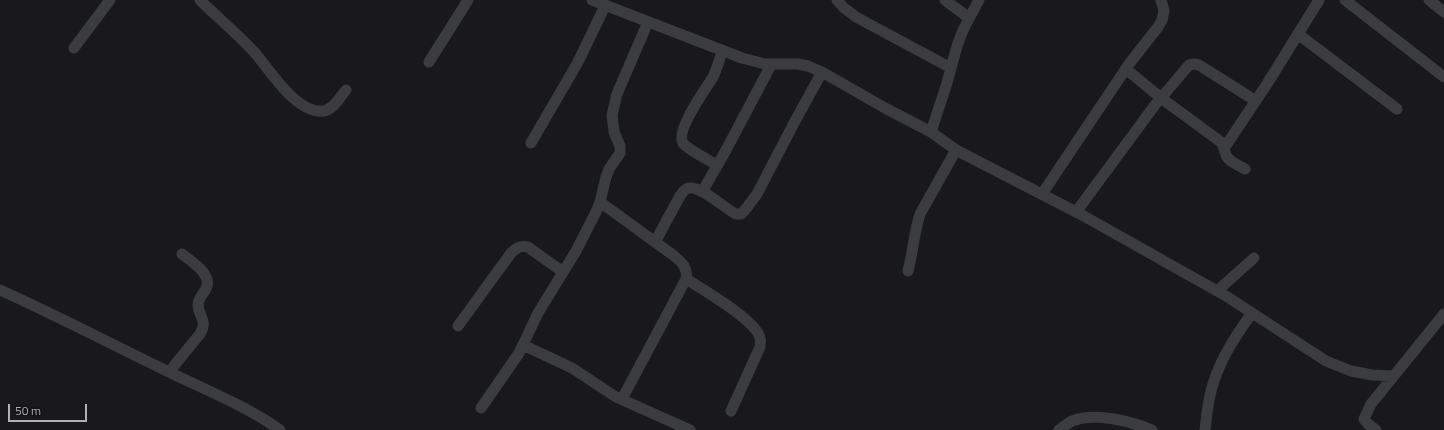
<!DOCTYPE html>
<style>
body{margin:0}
#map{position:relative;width:1444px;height:430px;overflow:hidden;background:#19191b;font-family:"Titillium Web",sans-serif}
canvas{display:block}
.scale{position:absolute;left:8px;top:404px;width:79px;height:18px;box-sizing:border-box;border:2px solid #acb2ba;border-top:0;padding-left:5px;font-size:12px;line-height:14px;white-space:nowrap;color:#acb2ba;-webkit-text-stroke:3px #141416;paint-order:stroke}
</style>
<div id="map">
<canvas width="1444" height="430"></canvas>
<div class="scale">50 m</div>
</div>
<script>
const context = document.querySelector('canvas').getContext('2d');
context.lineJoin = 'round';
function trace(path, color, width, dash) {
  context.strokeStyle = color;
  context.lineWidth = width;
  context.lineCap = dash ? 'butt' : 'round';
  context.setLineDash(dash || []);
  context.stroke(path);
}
trace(new Path2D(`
 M200,0C218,18 238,34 255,53C270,70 297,115 324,111C334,109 340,97 346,90
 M592,0L742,58L765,64H798L808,66L822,72L885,108L931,132L956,150L1082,215L1226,296L1326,361L1351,371L1362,373L1372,375L1393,376
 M837,0L843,7L856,17L951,68
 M945,0L969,18
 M1345,0L1444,77
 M1429,0L1444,12
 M1298,34L1397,109
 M74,48L110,0
 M429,62L468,0
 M1126,69L1161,98L1221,142C1224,146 1224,150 1226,155C1229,162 1238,165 1245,169
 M931,132L947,83L957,46L963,30L979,0
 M531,143L578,62L605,6
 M1225,147L1267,84L1319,0
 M717,165C709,160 688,150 683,143C675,131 706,88 713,77C717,68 720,60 722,50
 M702,192L725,152L771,65
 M1042,194L1129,64L1158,27L1162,20L1164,11L1161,0
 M600,202L673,255C682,262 688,268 686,279L622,399
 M1076,212L1155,105L1189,65L1194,64L1199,65L1256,101
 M655,242L680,196C682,193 684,189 689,188C701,186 724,208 736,214H741L745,210L757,194L794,123L822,72
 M908,271C913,252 914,232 920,214L956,150
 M686,279C702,289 756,320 760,338C761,341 760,345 760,347L731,411
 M0,290C56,315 111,344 167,371C205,390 245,405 280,430
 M1217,291L1254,258
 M458,326L511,253C517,248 520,245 528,247L563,272
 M523,345L572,368L616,397L690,430
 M169,372L200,334C208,320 199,318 198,305C198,300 201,296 204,292C216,276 193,263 182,254
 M481,408L519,353L538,313L576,251L596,212L600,202L606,177L609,169L620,153V146L614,132L612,115L617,94L648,22
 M1059,430C1063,427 1068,423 1072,421C1095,412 1130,421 1152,430
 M1205,430C1207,413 1208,397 1214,381C1222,356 1237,334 1252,313
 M1376,430L1368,424L1364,419L1371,404L1444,314`), '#3a3c40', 11);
</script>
